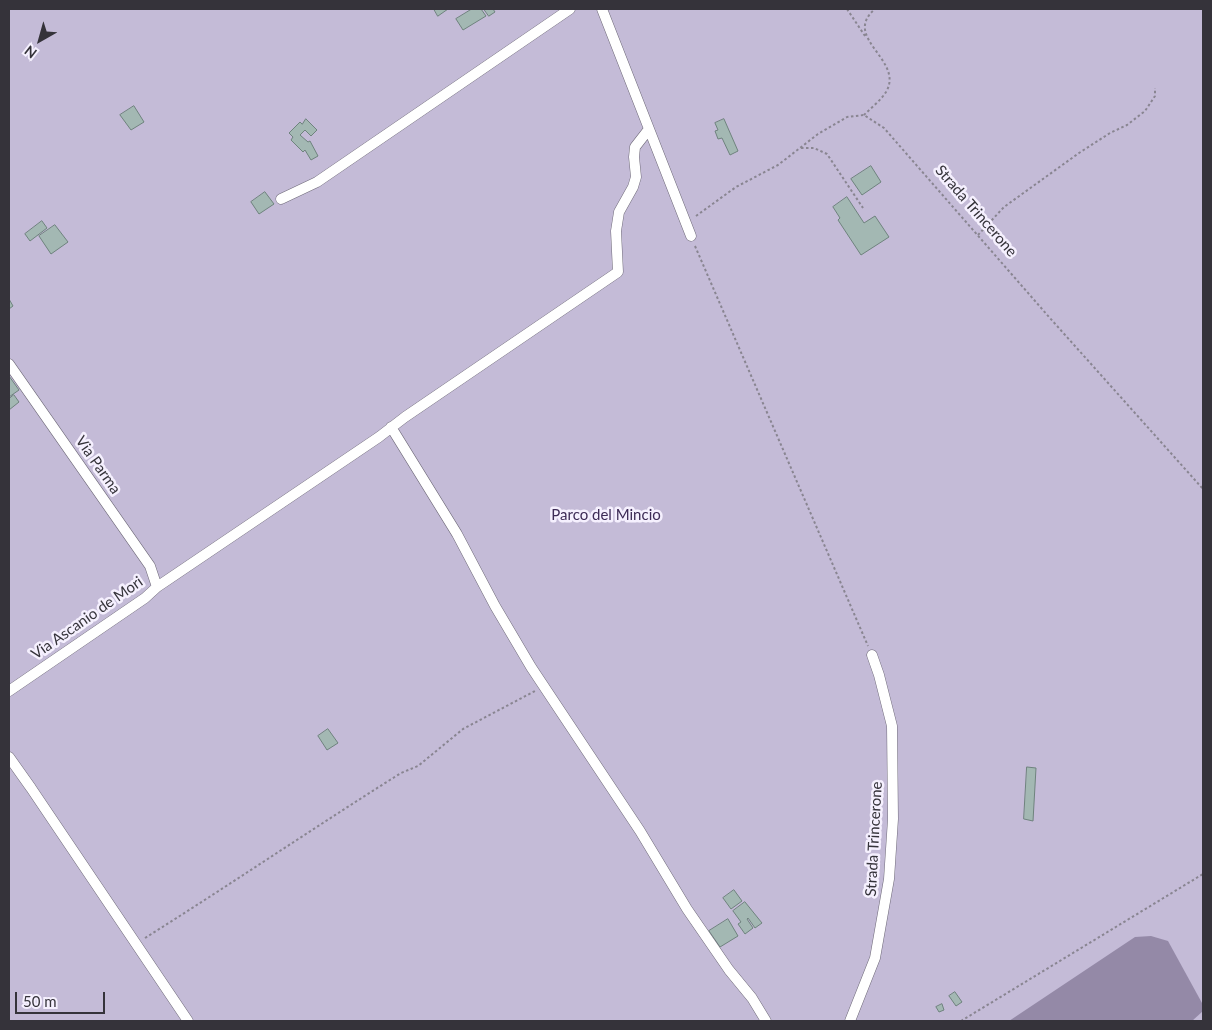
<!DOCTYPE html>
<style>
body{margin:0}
#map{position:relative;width:1212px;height:1030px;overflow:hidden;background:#e8e2f4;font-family:Lato,sans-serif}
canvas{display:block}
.frame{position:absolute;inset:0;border:10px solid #35333a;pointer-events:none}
.north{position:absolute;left:15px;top:15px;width:50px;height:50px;-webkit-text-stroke:4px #f5f0fe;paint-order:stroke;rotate:218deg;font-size:14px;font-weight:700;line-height:20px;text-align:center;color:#35333a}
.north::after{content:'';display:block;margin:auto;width:18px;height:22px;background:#35333a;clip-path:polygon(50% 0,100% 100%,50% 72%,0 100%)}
.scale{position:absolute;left:15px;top:992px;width:90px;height:22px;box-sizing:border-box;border:2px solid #35333a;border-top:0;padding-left:6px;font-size:15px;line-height:18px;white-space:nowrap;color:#35333a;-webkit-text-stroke:4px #f5f0fe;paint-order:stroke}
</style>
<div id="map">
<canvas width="1212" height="1030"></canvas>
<div class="frame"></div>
<div class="north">N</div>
<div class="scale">50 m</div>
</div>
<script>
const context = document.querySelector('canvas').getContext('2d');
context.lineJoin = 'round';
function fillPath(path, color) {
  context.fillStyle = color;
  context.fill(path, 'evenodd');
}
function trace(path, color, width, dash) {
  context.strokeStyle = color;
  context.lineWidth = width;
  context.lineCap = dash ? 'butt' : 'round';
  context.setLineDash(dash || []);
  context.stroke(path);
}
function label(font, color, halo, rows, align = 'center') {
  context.font = font + ' Lato,sans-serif';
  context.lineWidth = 5;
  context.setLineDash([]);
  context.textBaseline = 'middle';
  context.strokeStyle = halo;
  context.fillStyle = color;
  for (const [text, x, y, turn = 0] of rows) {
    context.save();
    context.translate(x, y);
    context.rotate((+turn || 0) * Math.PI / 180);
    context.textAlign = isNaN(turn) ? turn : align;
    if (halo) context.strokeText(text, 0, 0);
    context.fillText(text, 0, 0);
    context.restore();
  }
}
fillPath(new Path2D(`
 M9,9H1203V1021H9Z`), '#c4bbd7');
fillPath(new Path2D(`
 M1151,936L1168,941L1202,1003L1203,1011L1192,1021H1009L1135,937Z`), '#9489a7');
const building = new Path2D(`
 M434,9H448L438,16Z
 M472,9H481L486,16L463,30L456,19Z
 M484,9H493L495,12L489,16Z
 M134,106L144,122L131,130L120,115Z
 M306,119L317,130L311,136L305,130L300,135L308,142L310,141L318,156L311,160L305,150L303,152L291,140L293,137L289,133L300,122L302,124Z
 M724,119L738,151L730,155L722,138L718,139L715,131L718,130L715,123Z
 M871,166L881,182L862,195L851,179Z
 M265,192L274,204L259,214L251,202Z
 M847,197L864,223L875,216L889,237L861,255L838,220L840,218L833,207Z
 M42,221L47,228L30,241L25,234Z
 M55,225L68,242L51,254L39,236Z
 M9,299L13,306L9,309Z
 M9,376L19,390L9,397Z
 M14,395L19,402L9,410V399Z
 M328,729L338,743L327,750L318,736Z
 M1027,767L1036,768L1033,821L1024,819Z
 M734,890L742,901L731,909L723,898Z
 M745,902L762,923L755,928L748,918L747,919L753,928L745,934L738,924L741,922L733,911Z
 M728,919L738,936L720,947L709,931Z
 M955,992L962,1002L956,1006L949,996Z
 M942,1004L944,1010L939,1012L936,1007Z`);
fillPath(building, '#a3b8b3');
trace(building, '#6f837e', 1);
const minor = new Path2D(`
 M602,9L691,236
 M281,199L317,182L570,9
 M9,364L150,566L157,587
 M391,427L457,534L495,606L531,667L640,831L687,909L729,970L752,998L766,1021
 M9,691L145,598L157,587L379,437L405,417L618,272L616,231L619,212L633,187L636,177L634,157L635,147L649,129
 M9,757L31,788L188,1021
 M850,1021L875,958L889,879L893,819L892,726L879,675L872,655`);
trace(minor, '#6f6a79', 11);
trace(new Path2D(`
 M847,9L865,36
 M864,115C871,108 881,100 886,92C905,60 841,38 875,9
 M801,148H814L827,154L863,208
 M696,216L736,187L778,165L818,134L847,117L864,115L884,128L1049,317L1203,489
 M978,235L1004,207L1079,153L1110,133L1127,125L1145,111L1155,96V88
 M695,246L868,646
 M145,938C231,884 315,827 401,773L418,766L463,729L535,691
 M961,1021L1203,874`), '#898591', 2, [2.5, 2.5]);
trace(minor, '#fff', 10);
label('15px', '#35333a', '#f5f0fe', [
 ["Strada Trincerone",976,211,49],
 ["Via Parma",98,465,55],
 ["Via Ascanio de Mori",87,618,-35],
 ["Strada Trincerone",874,839,-87]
]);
label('15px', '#3d2b56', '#f5f0fe', [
 ["Parco del Mincio",606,515]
]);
</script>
